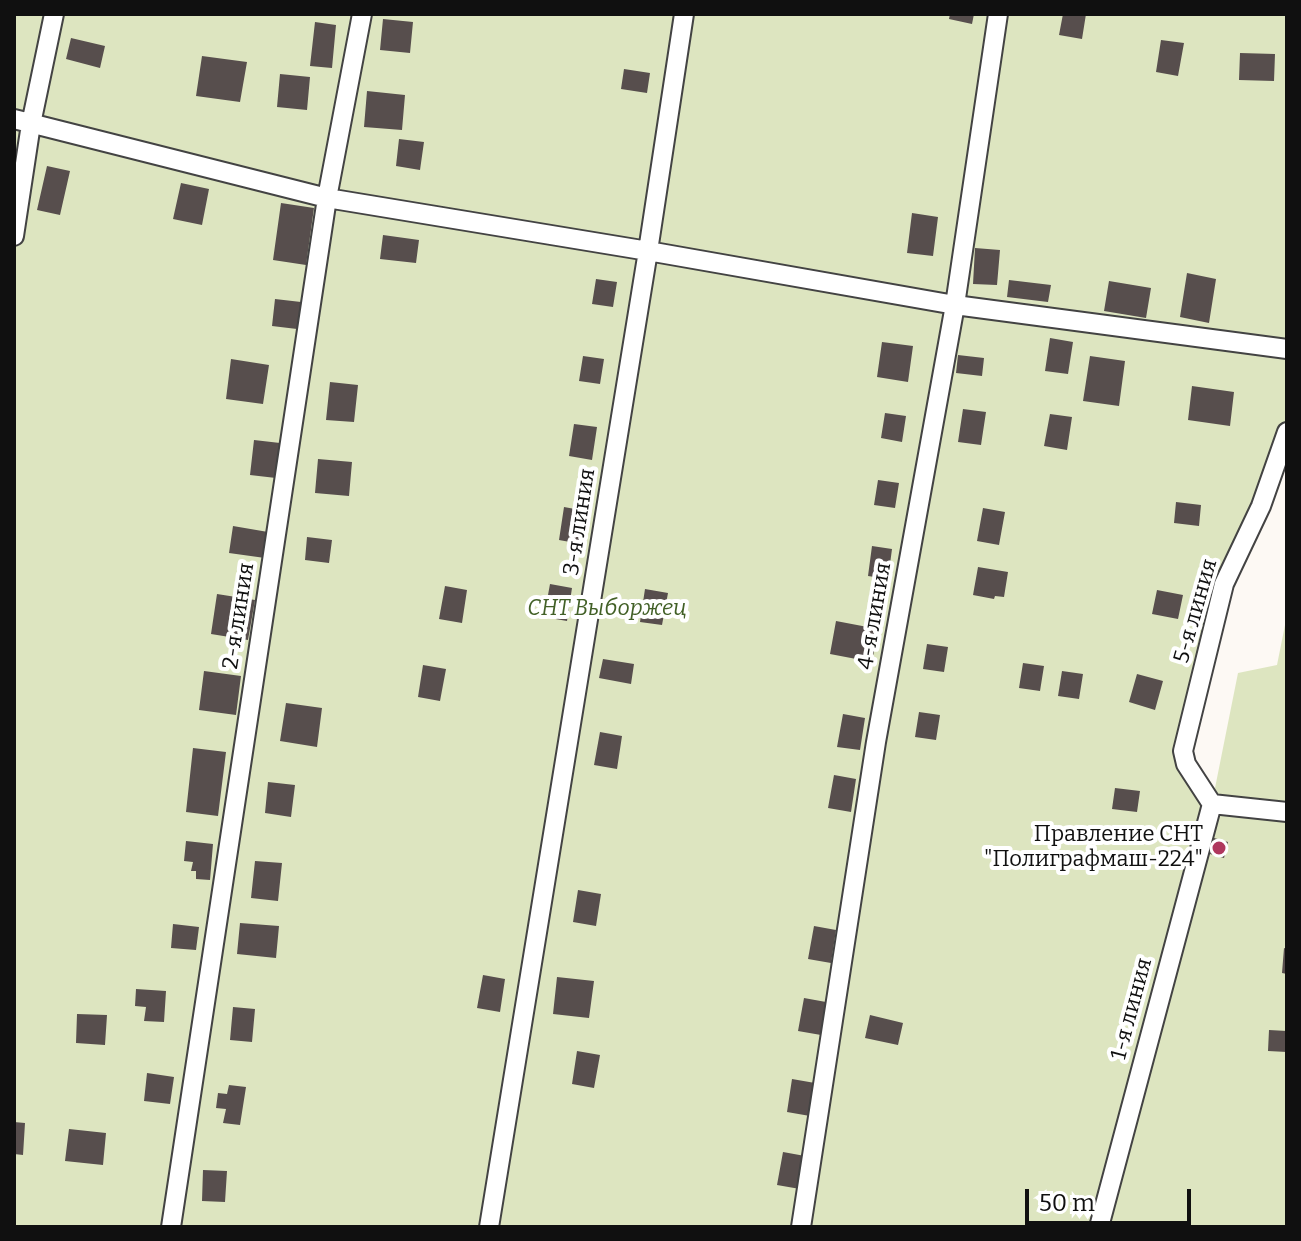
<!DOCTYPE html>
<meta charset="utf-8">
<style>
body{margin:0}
#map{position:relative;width:1301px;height:1241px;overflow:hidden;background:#fdf9f4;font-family:Bitter,serif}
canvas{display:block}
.frame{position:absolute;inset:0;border:16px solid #101010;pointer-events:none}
.scale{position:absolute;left:1025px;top:1189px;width:166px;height:36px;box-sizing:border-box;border:4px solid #101010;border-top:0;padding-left:10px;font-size:24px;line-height:28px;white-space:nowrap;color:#101010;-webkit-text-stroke:6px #fff;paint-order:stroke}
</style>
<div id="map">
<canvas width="1301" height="1241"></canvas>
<div class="frame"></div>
<div class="scale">50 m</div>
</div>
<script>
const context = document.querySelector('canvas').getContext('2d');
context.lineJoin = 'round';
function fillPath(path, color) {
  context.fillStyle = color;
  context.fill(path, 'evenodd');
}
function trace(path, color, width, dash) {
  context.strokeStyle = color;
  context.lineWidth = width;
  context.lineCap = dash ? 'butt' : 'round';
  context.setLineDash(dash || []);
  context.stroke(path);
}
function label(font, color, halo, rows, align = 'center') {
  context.font = font + ' Bitter,serif';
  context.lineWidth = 8;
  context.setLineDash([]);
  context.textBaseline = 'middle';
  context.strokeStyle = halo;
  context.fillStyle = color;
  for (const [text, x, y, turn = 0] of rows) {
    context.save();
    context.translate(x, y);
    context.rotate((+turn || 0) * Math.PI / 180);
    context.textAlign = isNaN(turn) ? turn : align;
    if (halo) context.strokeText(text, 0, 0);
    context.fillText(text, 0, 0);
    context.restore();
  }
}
fillPath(new Path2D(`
 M14,14H1287V432L1231,581L1183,751L1211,808L1238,673L1277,665L1287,615V1227H14Z`), '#dde5c0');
fillPath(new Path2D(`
 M950,14H974L972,24L949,19Z
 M1063,14H1086L1082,39L1059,35Z
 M383,19L413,22L410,53L380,50Z
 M315,22L336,25L332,68L310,66Z
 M71,38L105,46L100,68L66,59Z
 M1161,40L1184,43L1178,76L1156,72Z
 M1240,53L1275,54L1274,81L1239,80Z
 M202,56L247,62L240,102L196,96Z
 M624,69L650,73L647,93L621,89Z
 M280,74L310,77L307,110L277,107Z
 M367,91L405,95L402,130L364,127Z
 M399,139L424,142L420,170L396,166Z
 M47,166L70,171L60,215L37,210Z
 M181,183L209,189L202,225L173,219Z
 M281,203L314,208L306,265L273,260Z
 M912,213L938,217L933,256L907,253Z
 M383,235L419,240L416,263L380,259Z
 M975,248L1000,250L997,285L973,284Z
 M1187,273L1216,279L1209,323L1180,317Z
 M596,279L617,282L613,307L592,304Z
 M1009,280L1051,285L1048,302L1007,297Z
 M1109,281L1151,288L1146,318L1104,311Z
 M275,299L301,302L297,329L272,326Z
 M1050,338L1073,342L1068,374L1045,371Z
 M882,342L913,346L908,382L877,377Z
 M958,355L984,358L982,376L956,373Z
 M583,356L604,359L600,384L579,381Z
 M1090,356L1125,361L1119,406L1083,401Z
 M231,359L269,365L263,404L226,399Z
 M330,382L358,385L354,422L326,420Z
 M1192,386L1234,392L1230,426L1188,420Z
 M963,409L986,412L981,445L958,442Z
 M885,413L906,416L902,442L881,438Z
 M1050,414L1072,417L1067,450L1044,446Z
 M574,424L597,427L592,460L569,456Z
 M254,440L280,443L276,478L250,475Z
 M318,459L352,462L349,496L315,493Z
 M878,480L899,483L895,508L874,505Z
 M1176,502L1201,505L1199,526L1174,523Z
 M564,507L586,511L581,544L559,540Z
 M983,508L1005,512L999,545L977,541Z
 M233,526L268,532L265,558L229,553Z
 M307,537L332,540L329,563L305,560Z
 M872,546L892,549L888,579L868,576Z
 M978,567L1008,572L1004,597L995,596L994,599L973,595Z
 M550,584L572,588L567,621L544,617Z
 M445,586L467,590L462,623L439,619Z
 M645,589L668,593L662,625L640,622Z
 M1157,590L1183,595L1178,619L1152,614Z
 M217,594L255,600L248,640L211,634Z
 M836,621L878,629L872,662L830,654Z
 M927,644L948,647L944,672L923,669Z
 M603,659L634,664L631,684L599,678Z
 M1023,663L1044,666L1040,691L1019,688Z
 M423,665L446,669L440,701L418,697Z
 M204,671L241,676L236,715L199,710Z
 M1062,671L1083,674L1079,699L1058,696Z
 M1137,674L1163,681L1155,710L1129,702Z
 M286,703L322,708L317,747L280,741Z
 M919,712L940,715L936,740L915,737Z
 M843,714L865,718L860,750L837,747Z
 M600,732L622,736L617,769L594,765Z
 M193,748L226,752L218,816L186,812Z
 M834,775L856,779L851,812L828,808Z
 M268,782L295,785L291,817L265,813Z
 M1115,788L1140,791L1137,812L1112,809Z
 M1214,838L1228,842L1224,858L1210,854Z
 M186,841L213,844L210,880L196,879V871H191L193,862L184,861Z
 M255,861L282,863L278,901L251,898Z
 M578,890L601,894L596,926L573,922Z
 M240,923L279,926L276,958L237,954Z
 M173,924L199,927L196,950L171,948Z
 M814,926L836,930L831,963L808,959Z
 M1284,948L1287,949V974L1282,973Z
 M483,975L505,979L500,1012L477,1008Z
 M557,977L594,981L589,1018L553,1014Z
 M136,989L166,991L164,1022L144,1021L146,1007L135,1006Z
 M804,998L826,1002L821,1035L798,1031Z
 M233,1007L255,1009L252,1042L230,1040Z
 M77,1014L107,1015L105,1045L76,1043Z
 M870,1015L903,1023L898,1045L865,1038Z
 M1269,1030L1287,1031V1052L1268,1051Z
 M577,1051L600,1055L594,1088L572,1084Z
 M147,1073L174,1077L170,1104L144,1101Z
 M792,1079L815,1083L810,1116L787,1112Z
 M229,1085L246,1087L240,1125L223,1123L226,1109L216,1108L218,1093L227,1094Z
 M14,1122L25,1123L23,1155L14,1154Z
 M69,1129L106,1133L103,1165L65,1161Z
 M783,1152L805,1156L800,1189L777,1185Z
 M203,1170L227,1171L225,1202L202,1201Z`), '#574e4d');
const minor = new Path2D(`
 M14,119L327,198L648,251L955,305L1287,349
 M14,236L31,124L54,14
 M1212,804L1186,764L1183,751L1224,584L1261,506L1287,432
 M1212,804L1287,812
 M171,1227L327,198L362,14
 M489,1227L648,251L684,14
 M801,1227L876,742L955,305L998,14
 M1099,1227L1212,804`);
trace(minor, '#434343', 22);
trace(minor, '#fff', 18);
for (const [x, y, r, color] of [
 [1219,848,8,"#af385e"]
]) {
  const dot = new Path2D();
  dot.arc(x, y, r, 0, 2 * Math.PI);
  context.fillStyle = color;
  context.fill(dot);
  trace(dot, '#fff', 3);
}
label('22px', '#101010', '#fff', [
 ["3-я линия",580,522,-81],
 ["5-я линия",1196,611,-74],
 ["2-я линия",239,616,-81],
 ["4-я линия",875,616,-80],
 ["1-я линия",1132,1009,-75]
]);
label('italic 22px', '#426027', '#fff', [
 ["СНТ Выборжец",607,609]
]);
label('22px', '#101010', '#fff', [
 ["Правление СНТ",1203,835],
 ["\"Полиграфмаш-224\"",1203,860]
], 'right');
</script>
